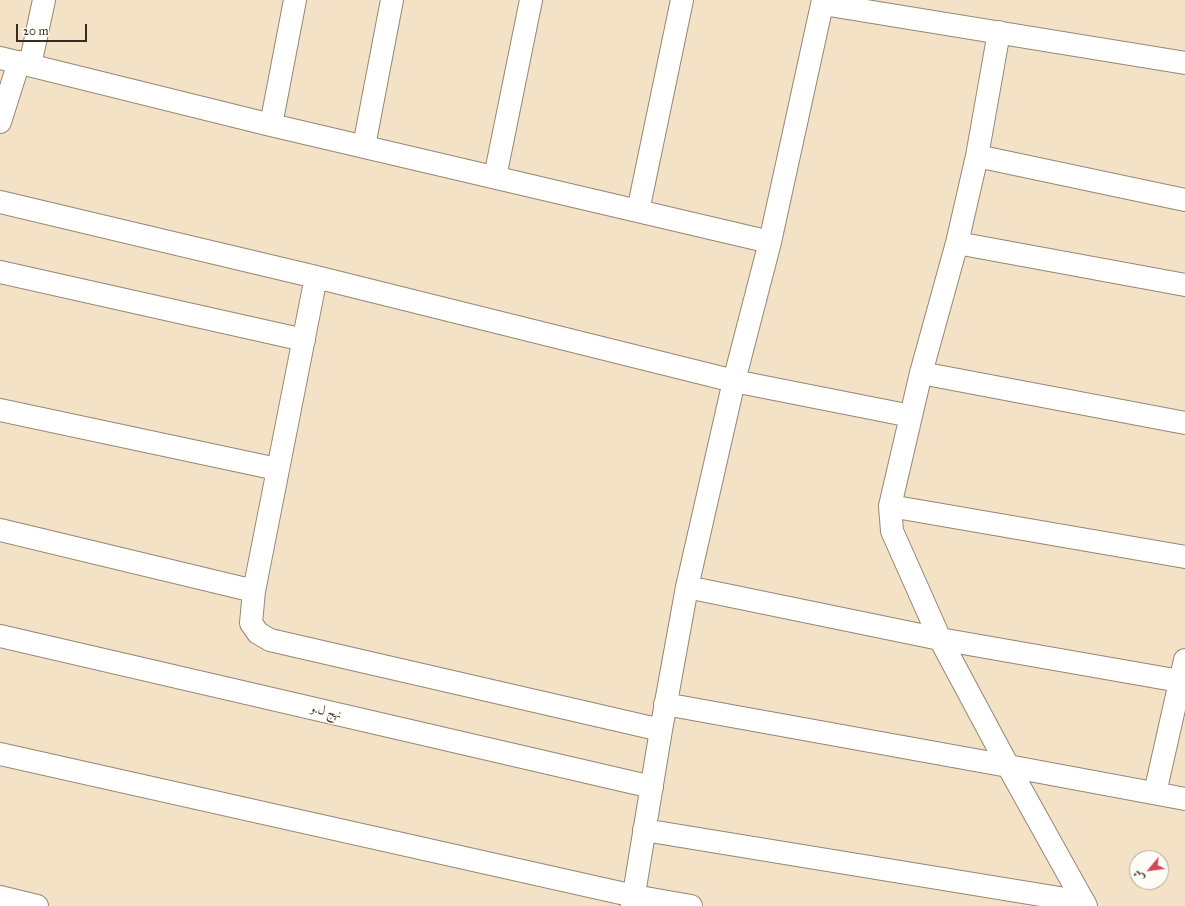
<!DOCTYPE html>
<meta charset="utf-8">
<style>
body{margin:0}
#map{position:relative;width:1185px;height:906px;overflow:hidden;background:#f3e2c6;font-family:"IM FELL Great Primer",Amiri,serif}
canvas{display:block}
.north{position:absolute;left:1129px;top:850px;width:40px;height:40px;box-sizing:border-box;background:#fdfcf7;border:1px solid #afa8a0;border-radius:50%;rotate:241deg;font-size:11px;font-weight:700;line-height:16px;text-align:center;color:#3b2a1e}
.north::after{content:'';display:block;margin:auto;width:14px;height:18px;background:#d1495b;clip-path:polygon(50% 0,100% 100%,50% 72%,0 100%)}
.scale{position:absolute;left:16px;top:24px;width:71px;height:18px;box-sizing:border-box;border:2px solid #3b2a1e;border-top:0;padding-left:5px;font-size:12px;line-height:14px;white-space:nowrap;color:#3b2a1e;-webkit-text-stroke:3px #fdfcf7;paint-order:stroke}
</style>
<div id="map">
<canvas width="1185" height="906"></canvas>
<div class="north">ش</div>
<div class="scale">20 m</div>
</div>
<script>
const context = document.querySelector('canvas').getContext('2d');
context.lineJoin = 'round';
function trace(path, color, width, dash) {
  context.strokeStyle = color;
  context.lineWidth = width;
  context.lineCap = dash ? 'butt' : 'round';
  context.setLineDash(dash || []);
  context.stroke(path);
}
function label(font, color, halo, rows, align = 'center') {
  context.font = font + ' "IM FELL Great Primer",Amiri,serif';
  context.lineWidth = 3.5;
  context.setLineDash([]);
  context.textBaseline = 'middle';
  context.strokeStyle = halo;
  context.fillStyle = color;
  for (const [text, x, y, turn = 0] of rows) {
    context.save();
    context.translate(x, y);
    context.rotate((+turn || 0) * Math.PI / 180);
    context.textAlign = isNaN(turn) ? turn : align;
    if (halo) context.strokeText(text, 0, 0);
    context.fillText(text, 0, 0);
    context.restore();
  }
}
const street = new Path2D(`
 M823,4L1185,63
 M999,32L977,156L957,243L921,373L890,506L892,531L940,639L1008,766L1086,906
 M0,58L271,125L770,242
 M30,65L44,0
 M0,122L19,62
 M271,125L295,0
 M364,146L392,0
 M977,156L1185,200
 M495,177L531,0
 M0,202L316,277L734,381L911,416
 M638,211L682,0
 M957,243L1185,285
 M0,272L304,340
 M316,277L254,591L251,623L258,633L270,640L661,730
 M921,373L1185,423
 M0,410L277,469
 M890,506L1185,557
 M0,530L254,591
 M687,587L940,639L1185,682
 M0,636L652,787
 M665,704L1008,766L1185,799
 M0,754L634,896L691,906
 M1155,793L1185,660
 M644,830L1084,902
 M0,897L37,906
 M632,906L661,730L687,587L734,381L770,242L823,0`);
trace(street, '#978672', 24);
trace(street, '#fff', 22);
label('12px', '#3b2a1e', '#fdfcf7', [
 ["نهج ل.و",326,712,13]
]);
</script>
